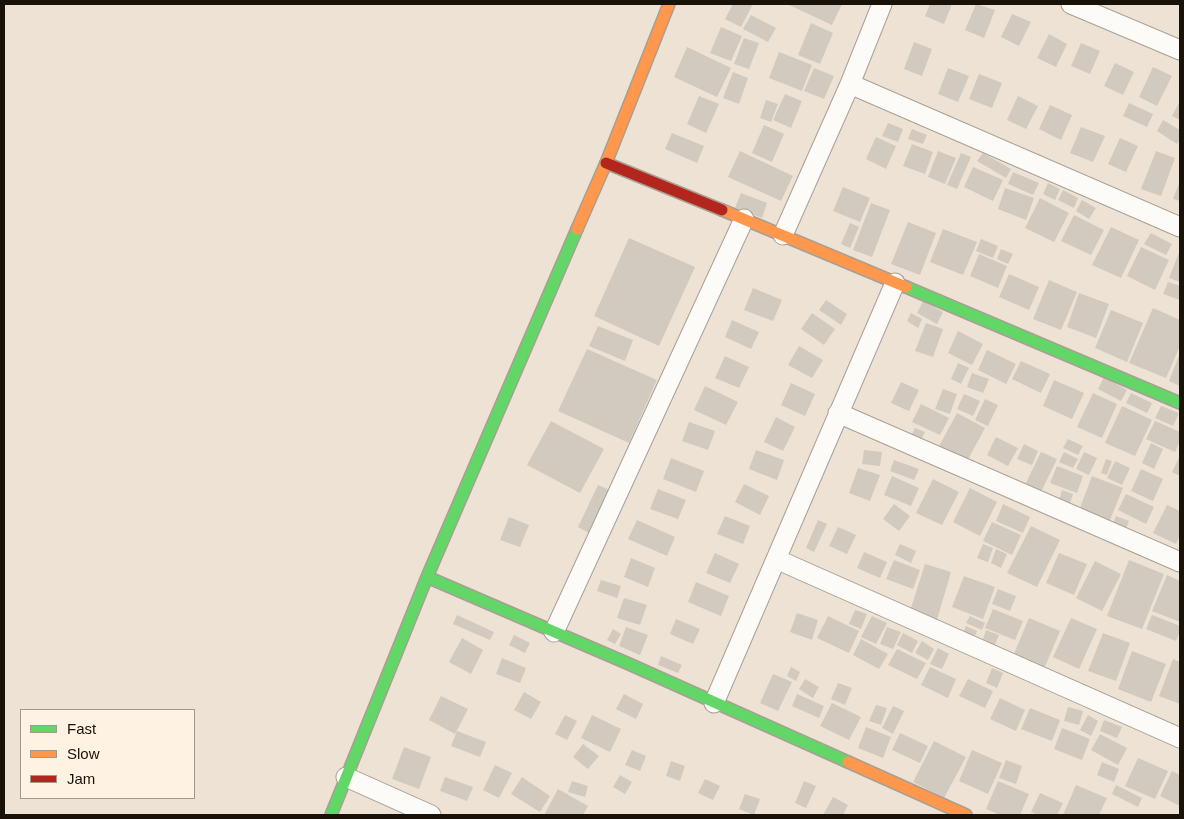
<!DOCTYPE html>
<style>
body{margin:0}
#map{position:relative;width:1184px;height:819px;overflow:hidden;background:#ede2d3;font-family:Helvetica,sans-serif}
canvas{display:block}
.frame{position:absolute;inset:0;border:5px solid #191209;pointer-events:none}
.legend{position:absolute;left:20px;top:709px;width:175px;height:90px;box-sizing:border-box;background:#fef2e2;border:1px solid #a2988b;margin:0;padding:6px 9px;list-style:none;font-size:15px;color:#191209}
.legend li{display:flex;align-items:center;gap:10px;height:25px}
.legend b{width:25px;border:1px solid #a2988b}
</style>
<div id="map">
<canvas width="1184" height="819"></canvas>
<div class="frame"></div>
<ul class="legend">
<li><b style="height:6px;background:#63d668"></b>Fast</li>
<li><b style="height:6px;background:#ff974d"></b>Slow</li>
<li><b style="height:6px;background:#b3261e"></b>Jam</li>
</ul>
</div>
<script>
const context = document.querySelector('canvas').getContext('2d');
context.lineJoin = 'round';
function fillPath(path, color) {
  context.fillStyle = color;
  context.fill(path, 'evenodd');
}
function trace(path, color, width, dash) {
  context.strokeStyle = color;
  context.lineWidth = width;
  context.lineCap = dash ? 'butt' : 'round';
  context.setLineDash(dash || []);
  context.stroke(path);
}
fillPath(new Path2D(`
 M733,4H753L741,27L725,19Z
 M787,4H842L832,25Z
 M930,4H952L944,24L925,16Z
 M976,4L995,10L984,38L965,30Z
 M1012,14L1031,22L1019,46L1001,37Z
 M751,15L776,28L768,42L743,29Z
 M811,23L833,33L820,64L798,55Z
 M721,27L742,36L731,61L710,53Z
 M1049,34L1067,44L1056,67L1037,58Z
 M744,38L759,43L749,69L734,64Z
 M914,42L932,49L922,76L904,69Z
 M1081,43L1100,51L1090,74L1071,66Z
 M687,47L731,68L717,97L674,77Z
 M779,52L812,65L802,91L769,78Z
 M1115,63L1134,72L1123,95L1104,86Z
 M1153,67L1172,76L1157,106L1139,97Z
 M814,68L834,76L824,99L804,91Z
 M948,68L969,76L958,102L938,94Z
 M733,72L748,78L739,104L723,98Z
 M979,74L1002,83L992,108L969,99Z
 M785,94L802,101L791,128L773,120Z
 M699,96L719,104L706,133L687,124Z
 M1018,96L1038,106L1026,129L1007,120Z
 M766,100L778,104L771,122L760,118Z
 M1180,101V120L1172,116Z
 M1129,103L1153,114L1147,127L1123,116Z
 M1050,105L1072,115L1061,140L1039,129Z
 M1163,120L1180,130V139L1177,144L1157,131Z
 M888,123L903,129L898,142L882,136Z
 M764,125L784,134L772,162L752,153Z
 M1081,127L1105,136L1093,162L1070,153Z
 M912,129L927,135L923,144L908,139Z
 M672,133L704,146L697,163L665,149Z
 M876,137L896,146L886,169L866,159Z
 M1120,138L1138,146L1126,172L1108,164Z
 M912,144L933,152L925,174L903,166Z
 M740,151L793,176L781,201L728,177Z
 M938,151L956,158L945,184L928,177Z
 M1156,151L1175,158L1161,196L1141,189Z
 M961,153L971,157L957,189L947,185Z
 M983,153L1011,169L1006,178L977,161Z
 M973,167L1003,180L993,201L964,187Z
 M1013,172L1039,183L1033,195L1008,184Z
 M1180,181V201L1173,199Z
 M1048,183L1060,189L1055,200L1043,194Z
 M843,187L870,198L860,222L833,211Z
 M1005,188L1034,198L1026,220L998,209Z
 M1063,190L1078,198L1074,208L1058,200Z
 M741,193L767,203L762,218L735,208Z
 M1040,198L1069,213L1054,242L1025,228Z
 M1082,200L1096,208L1089,219L1076,211Z
 M871,203L890,210L872,257L853,250Z
 M1074,215L1104,230L1091,255L1061,241Z
 M908,222L936,233L920,275L891,264Z
 M850,223L859,227L850,248L841,244Z
 M1111,227L1139,240L1121,278L1092,265Z
 M943,229L977,242L963,275L930,262Z
 M1151,233L1172,244L1166,255L1144,244Z
 M629,238L695,267L659,346L594,316Z
 M981,239L998,246L993,258L976,251Z
 M1141,247L1169,260L1155,290L1127,276Z
 M1001,249L1013,254L1008,264L997,259Z
 M1180,250V282L1169,278Z
 M979,254L1007,266L998,288L970,276Z
 M1009,274L1039,287L1029,310L999,297Z
 M1049,280L1077,292L1061,330L1033,319Z
 M1168,282L1180,286V300L1163,294Z
 M753,288L782,300L773,321L744,310Z
 M1079,293L1109,304L1096,338L1067,327Z
 M826,300L847,314L841,325L819,310Z
 M923,301L943,312L937,324L917,313Z
 M1153,308L1180,320V346L1166,378L1129,363Z
 M1111,310L1143,323L1127,362L1095,348Z
 M812,313L835,329L824,345L801,329Z
 M911,313L922,319L918,328L907,321Z
 M732,320L759,332L751,349L725,337Z
 M926,323L943,329L933,357L915,351Z
 M598,326L633,340L625,361L589,346Z
 M958,331L983,344L972,365L948,353Z
 M799,346L823,360L812,378L788,365Z
 M587,349L657,380L629,443L558,411Z
 M987,350L1016,364L1006,384L978,370Z
 M1180,353V386L1169,381Z
 M725,356L749,367L739,388L715,378Z
 M1021,361L1050,374L1041,393L1012,379Z
 M958,363L969,368L961,384L951,379Z
 M972,373L989,379L983,393L967,387Z
 M1104,377L1127,390L1121,401L1098,389Z
 M1054,380L1084,393L1072,419L1043,406Z
 M901,382L919,390L909,411L891,403Z
 M791,383L815,394L805,416L781,405Z
 M705,386L738,402L726,425L694,410Z
 M943,389L957,394L950,414L935,409Z
 M1093,393L1117,404L1102,438L1077,427Z
 M1131,393L1152,403L1147,413L1126,403Z
 M964,394L980,401L973,416L957,409Z
 M985,399L998,405L988,426L975,420Z
 M921,404L949,418L940,435L912,422Z
 M1122,406L1152,420L1135,456L1105,443Z
 M1161,406L1179,413L1173,426L1155,418Z
 M957,413L985,428L966,463L938,448Z
 M776,417L795,427L783,451L764,442Z
 M551,421L604,449L580,493L527,465Z
 M1155,421L1180,432V441L1175,452L1146,439Z
 M689,422L715,431L708,450L682,441Z
 M915,428L925,432L919,444L909,440Z
 M996,437L1018,448L1008,466L987,455Z
 M1068,439L1083,446L1078,455L1063,448Z
 M1151,443L1163,449L1154,469L1142,463Z
 M1024,444L1038,451L1032,465L1017,459Z
 M756,450L784,460L777,480L749,469Z
 M864,450L882,452L880,466L862,464Z
 M1041,452L1057,459L1039,496L1023,489Z
 M1064,452L1078,459L1073,468L1059,462Z
 M1084,452L1097,458L1089,475L1076,469Z
 M1180,456V476L1172,472Z
 M671,458L704,471L696,492L663,479Z
 M1106,459L1112,461L1107,475L1101,473Z
 M894,460L919,469L914,480L890,471Z
 M1115,461L1130,468L1122,485L1107,478Z
 M1057,466L1083,476L1077,493L1050,483Z
 M858,468L880,475L870,501L849,493Z
 M1141,469L1163,479L1153,501L1131,491Z
 M892,476L919,488L911,506L884,495Z
 M1092,476L1123,488L1108,525L1078,513Z
 M933,479L959,492L942,525L916,513Z
 M744,484L769,496L760,515L735,502Z
 M598,485L610,490L589,533L578,527Z
 M970,488L997,502L980,536L953,522Z
 M658,489L686,500L678,519L650,509Z
 M1062,490L1073,494L1068,509L1058,505Z
 M1126,494L1154,507L1146,524L1118,510Z
 M894,504L910,516L899,531L883,519Z
 M1003,504L1030,517L1023,533L996,521Z
 M1167,505L1180,511V535L1176,544L1153,533Z
 M725,516L750,526L743,544L717,534Z
 M1116,516L1129,521L1124,534L1111,528Z
 M509,517L529,525L520,547L500,540Z
 M637,520L675,537L667,556L628,539Z
 M818,520L827,524L814,552L806,548Z
 M992,522L1021,535L1012,555L983,541Z
 M1031,526L1060,540L1037,587L1007,573Z
 M838,527L856,535L847,554L829,546Z
 M900,544L916,551L911,563L895,555Z
 M983,544L993,548L988,562L977,558Z
 M996,549L1007,554L1001,568L991,563Z
 M864,552L887,562L880,578L857,568Z
 M715,553L739,564L730,583L706,573Z
 M1059,553L1087,564L1074,595L1046,583Z
 M631,558L655,568L648,587L624,577Z
 M894,560L920,570L913,589L886,579Z
 M1129,560L1164,574L1142,629L1107,616Z
 M1095,561L1121,574L1102,611L1076,598Z
 M925,564L951,572L936,623L909,614Z
 M1167,575L1180,581V622L1152,611Z
 M964,576L995,587L983,619L952,607Z
 M601,580L621,586L617,598L597,591Z
 M696,582L729,596L721,616L688,602Z
 M998,589L1016,596L1010,611L992,604Z
 M624,598L647,605L640,625L617,618Z
 M993,609L1023,621L1015,640L985,628Z
 M855,610L867,614L861,629L849,624Z
 M797,613L818,620L812,640L790,632Z
 M457,615L494,632L490,640L453,624Z
 M1152,615L1180,626V631L1176,641L1146,629Z
 M828,616L859,631L849,653L817,638Z
 M872,616L887,623L876,644L861,637Z
 M970,616L985,623L982,630L966,623Z
 M1029,618L1060,631L1044,669L1013,656Z
 M1071,618L1097,629L1079,669L1053,657Z
 M676,619L700,629L693,644L670,634Z
 M966,626L977,631L972,642L961,637Z
 M626,627L648,635L640,655L619,646Z
 M887,627L901,632L893,649L880,644Z
 M613,629L621,634L615,644L607,640Z
 M986,630L999,635L993,649L981,645Z
 M903,633L918,641L912,653L897,645Z
 M1103,633L1130,643L1116,681L1088,671Z
 M514,635L530,643L525,653L509,645Z
 M462,638L483,650L471,674L449,662Z
 M861,639L888,654L879,669L853,655Z
 M922,641L934,649L928,660L915,653Z
 M938,648L949,654L942,669L930,664Z
 M897,649L926,663L917,679L888,665Z
 M1132,651L1166,664L1151,702L1118,689Z
 M661,656L682,665L678,673L658,665Z
 M502,658L526,668L520,683L496,674Z
 M1173,659L1180,662V704L1159,696Z
 M791,667L800,672L796,681L787,676Z
 M930,667L956,679L948,698L921,685Z
 M992,668L1003,673L997,688L986,683Z
 M773,674L792,682L778,711L760,703Z
 M805,679L819,687L813,698L799,689Z
 M968,679L993,691L985,708L959,696Z
 M838,683L852,688L845,705L831,699Z
 M524,692L541,702L531,719L514,710Z
 M624,694L643,704L636,719L616,709Z
 M797,694L824,706L819,718L792,706Z
 M441,696L468,709L455,734L429,720Z
 M1000,698L1025,710L1016,731L990,719Z
 M832,703L861,717L849,740L820,726Z
 M876,705L887,708L881,725L869,721Z
 M893,706L904,711L893,734L882,728Z
 M1068,707L1083,711L1079,725L1064,721Z
 M1030,708L1060,720L1052,741L1021,729Z
 M565,715L577,721L567,740L555,734Z
 M592,715L621,729L610,752L581,738Z
 M1088,715L1098,721L1091,736L1080,730Z
 M1104,720L1122,727L1117,738L1100,731Z
 M866,727L891,737L883,758L858,748Z
 M1062,728L1090,739L1082,760L1054,749Z
 M457,731L486,742L480,757L451,746Z
 M900,733L928,746L920,763L892,750Z
 M1100,734L1127,748L1118,765L1091,750Z
 M934,741L966,757L944,798L913,782Z
 M583,744L599,756L588,769L573,757Z
 M404,747L431,757L419,789L392,779Z
 M632,750L646,756L640,771L625,765Z
 M972,750L1002,763L988,794L959,781Z
 M1138,758L1168,771L1155,799L1125,786Z
 M1006,760L1022,766L1016,784L999,778Z
 M671,761L685,766L680,781L666,776Z
 M1102,762L1119,769L1114,782L1097,775Z
 M495,765L512,773L499,798L483,790Z
 M1172,771L1180,775V806L1160,796Z
 M620,775L632,782L625,794L613,787Z
 M445,777L473,787L467,801L440,791Z
 M522,777L550,796L540,812L511,794Z
 M705,779L720,786L713,800L698,793Z
 M572,781L588,786L585,797L568,792Z
 M804,781L816,786L806,808L795,803Z
 M998,781L1029,794L1020,815H1000L986,809Z
 M1076,785L1107,798L1099,815H1063Z
 M1116,785L1142,798L1138,807L1112,794Z
 M558,789L588,806L583,815H544Z
 M1040,793L1063,803L1057,815H1038L1031,812Z
 M745,794L760,799L754,815L739,809Z
 M833,797L848,805L843,815H823Z`), '#d3cabf');
const street = new Path2D(`
 M1071,4L1180,50
 M850,84L1180,227
 M783,235L850,84L882,4
 M838,413L1180,562
 M776,559L1180,738
 M554,632L744,219
 M714,703L895,283
 M346,777L431,815`);
const fast = new Path2D(`
 M906,287L1180,403
 M427,577L629,664L848,762
 M331,815L427,577L577,229`);
const slow = new Path2D(`
 M722,210L906,287
 M577,229L606,163L669,4
 M848,762L966,815`);
const jam = new Path2D(`
 M606,163L722,210`);
trace(street, '#a89f94', 21);
trace(fast, '#a89f94', 14);
trace(slow, '#a89f94', 14);
trace(jam, '#a89f94', 14);
trace(street, '#fcfbf8', 19);
trace(fast, '#63d668', 11);
trace(slow, '#ff974d', 11);
trace(jam, '#b3261e', 11);
</script>
